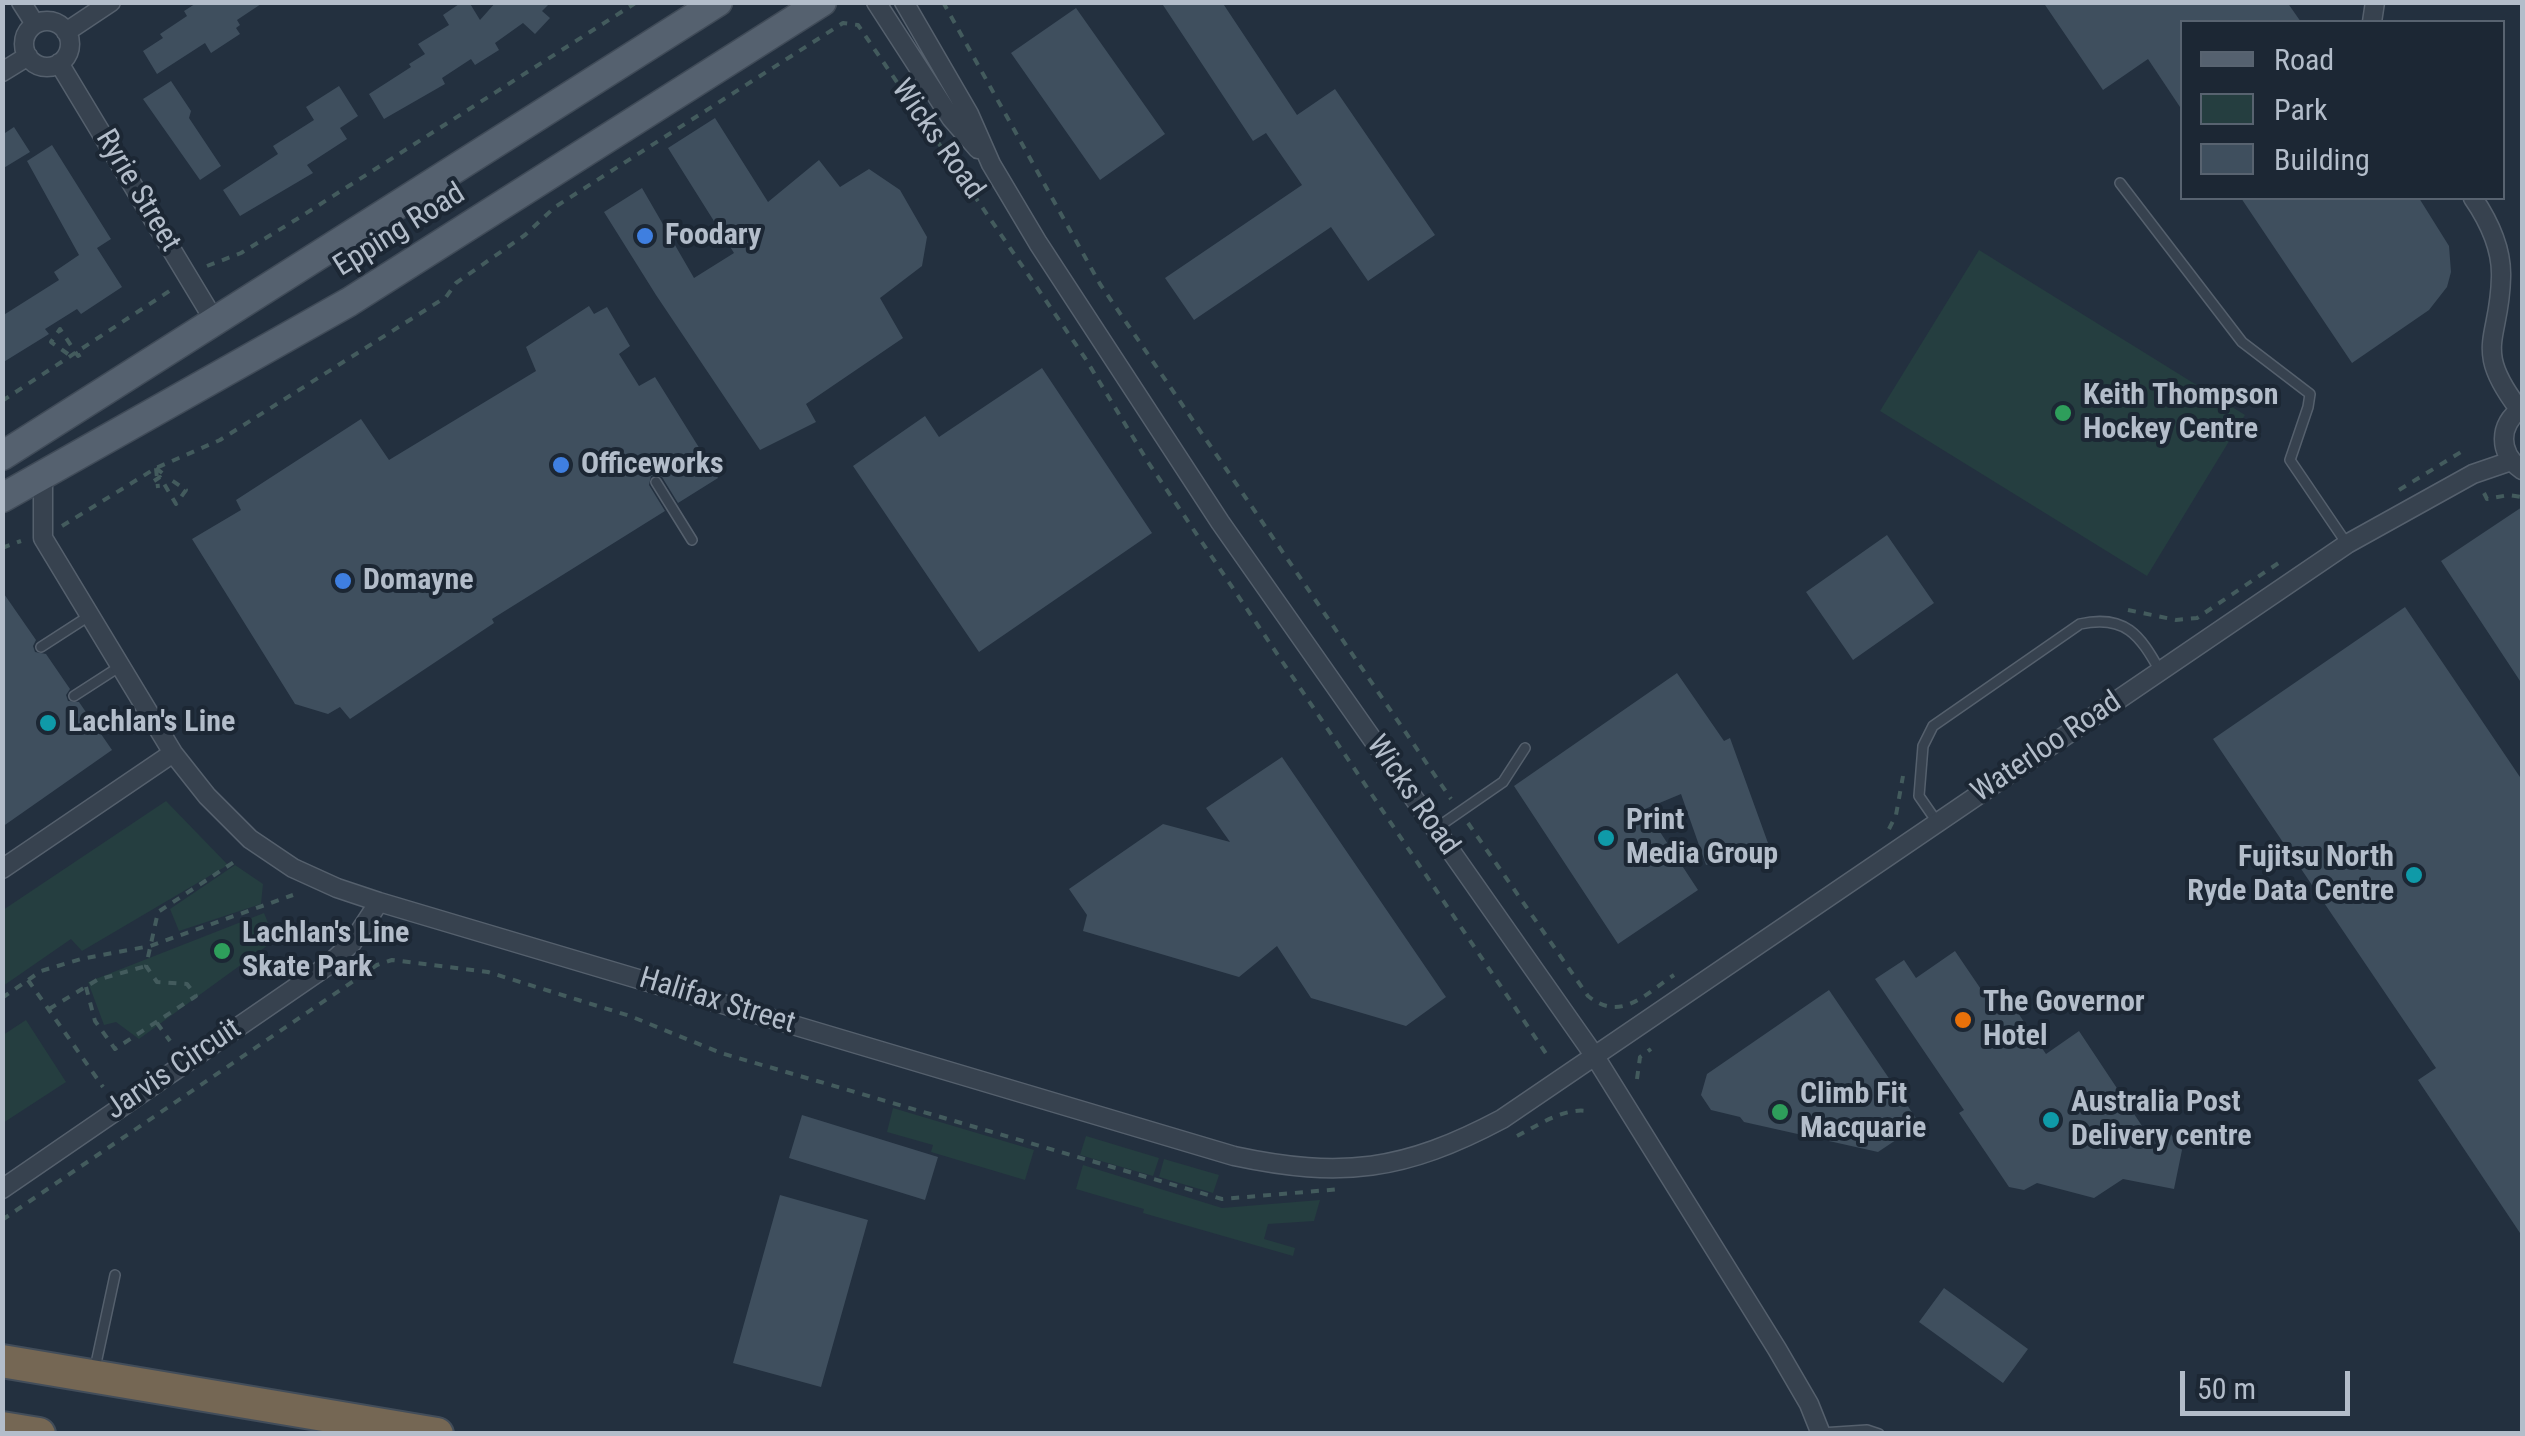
<!DOCTYPE html>
<style>
body{margin:0}
#map{position:relative;width:2525px;height:1436px;overflow:hidden;background:#23303f;font-family:"Roboto Condensed",sans-serif}
canvas{display:block}
.frame{position:absolute;inset:0;border:5px solid #b3bdca;pointer-events:none}
.legend{position:absolute;left:2180px;top:20px;width:325px;height:180px;box-sizing:border-box;background:#1c2734;border:2px solid #586370;margin:0;padding:12px 18px;list-style:none;font-size:30px;color:#b3bdca}
.legend li{display:flex;align-items:center;gap:20px;height:50px}
.legend b{width:50px;border:2px solid #586370}
.scale{position:absolute;left:2180px;top:1371px;width:170px;height:45px;box-sizing:border-box;border:5px solid #b3bdca;border-top:0;padding-left:12px;font-size:30px;line-height:35px;white-space:nowrap;color:#b3bdca;-webkit-text-stroke:8px #1c2734;paint-order:stroke}
</style>
<div id="map">
<canvas width="2525" height="1436"></canvas>
<div class="frame"></div>
<ul class="legend">
<li><b style="height:12px;background:#55616f"></b>Road</li>
<li><b style="height:28px;background:#253e40"></b>Park</li>
<li><b style="height:28px;background:#3f4f5e"></b>Building</li>
</ul>
<div class="scale">50 m</div>
</div>
<script>
const context = document.querySelector('canvas').getContext('2d');
context.lineJoin = 'round';
function fillPath(path, color) {
  context.fillStyle = color;
  context.fill(path, 'evenodd');
}
function trace(path, color, width, dash) {
  context.strokeStyle = color;
  context.lineWidth = width;
  context.lineCap = dash ? 'butt' : 'round';
  context.setLineDash(dash || []);
  context.stroke(path);
}
function label(font, color, halo, rows, align = 'center') {
  context.font = font + ' "Roboto Condensed",sans-serif';
  context.lineWidth = 8;
  context.setLineDash([]);
  context.textBaseline = 'middle';
  context.strokeStyle = halo;
  context.fillStyle = color;
  for (const [text, x, y, turn = 0] of rows) {
    context.save();
    context.translate(x, y);
    context.rotate((+turn || 0) * Math.PI / 180);
    context.textAlign = isNaN(turn) ? turn : align;
    if (halo) context.strokeText(text, 0, 0);
    context.fillText(text, 0, 0);
    context.restore();
  }
}
fillPath(new Path2D(`
 M1979,250L2245,415L2147,576L1880,411Z
 M166,801L228,865L82,951L71,939L3,986V910Z
 M235,865L263,884L261,904L179,931L170,909Z
 M264,913L275,940L139,1039L116,1022L104,1025L88,982Z
 M26,1020L66,1082L3,1123V1035Z
 M893,1108L1034,1150L1025,1180L931,1152L933,1145L887,1132Z
 M1086,1136L1159,1158L1153,1176L1080,1155Z
 M1164,1159L1219,1175L1213,1193L1159,1177Z
 M1083,1165L1222,1208L1320,1200L1314,1221L1268,1224L1264,1239L1295,1248L1293,1256L1143,1213L1144,1209L1076,1189Z`), '#253e40');
fillPath(new Path2D(`
 M198,2H264L237,20L240,25L236,28L240,34L211,53L205,43L157,74L143,51L163,38L160,34L187,16L184,11Z
 M462,2H469L480,20L496,2H551L542,11L550,18L535,34L523,23L495,43L499,50L475,65L471,59L442,78L445,84L384,119L369,94L411,67L409,64L425,54L418,44L449,25L443,15Z
 M1161,2H1222L1297,115L1335,89L1435,235L1368,281L1331,227L1194,320L1165,278L1302,185L1266,133L1253,141Z
 M2043,2H2287L2301,22H2182V110L2148,59L2103,90Z
 M1076,8L1165,134L1100,180L1011,53Z
 M171,81L191,111L189,118L221,166L200,180L143,99Z
 M339,86L358,116L340,128L347,139L307,165L313,173L240,216L223,190L278,154L273,146L314,120L306,107Z
 M715,118L768,202L819,160L840,187L869,169L900,190L927,237L922,266L880,298L903,338L806,404L816,422L760,450L656,295L604,212L642,188L694,278L734,253L668,148Z
 M14,127L30,152L2,169V135Z
 M52,145L111,239L97,248L122,287L81,314L77,309L45,329L49,334L2,363V316L59,280L54,272L79,255L27,161Z
 M2241,198H2419L2449,246L2451,272L2447,287L2429,310L2352,363Z
 M589,306L594,314L607,307L630,346L619,354L639,386L655,377L718,478L678,503L662,477L651,476L649,485L665,511L492,619L494,623L350,719L340,707L328,714L295,704L192,539L241,510L236,500L361,419L389,460L536,371L526,347Z
 M1042,368L1152,533L979,652L853,466L925,416L939,437Z
 M2522,507V684L2441,561Z
 M1887,535L1934,603L1853,660L1806,592Z
 M2,591L36,640L33,646L35,652L46,654L70,689L66,695L68,701L79,702L112,750L2,827Z
 M2405,607L2522,780V1236L2418,1080L2436,1068L2213,739Z
 M1677,673L1724,741L1730,738L1768,843L1706,865L1681,794L1645,809L1698,890L1618,944L1514,786Z
 M1282,757L1446,997L1406,1026L1311,998L1277,946L1239,977L1083,931L1087,915L1069,889L1163,824L1230,842L1206,808Z
 M1955,951L1991,1004L2005,994L2046,1054L2079,1031L2150,1138L2166,1127L2182,1150L2174,1189L2123,1179L2094,1198L2037,1183L2024,1190L2009,1187L1959,1113L1964,1110L1875,979L1904,960L1916,978Z
 M1829,990L1920,1124L1878,1152L1744,1122L1740,1117L1711,1110L1701,1095L1707,1074Z
 M802,1115L938,1157L925,1200L789,1158Z
 M780,1195L868,1220L821,1387L733,1363Z
 M1944,1288L2028,1349L2003,1383L1919,1322Z`), '#3f4f5e');
const lane = new Path2D(`
 M2120,183L2242,342L2310,394L2308,407L2290,460L2347,544
 M656,482L692,540
 M41,647L89,616
 M74,696L119,667
 M1937,822L1919,796L1923,746L1933,726L2080,624C2125,614 2140,635 2160,671
 M1435,829L1503,782L1525,748
 M95,1368L115,1275
 M1821,1433L1867,1430L1879,1434`);
const street = new Path2D(`
 M21,2L35,24
 M876,2L951,118L978,149
 M904,2L969,114L991,164L1038,243L1220,522L1594,1055L1777,1349L1809,1404L1821,1434
 M24 44a23 23 0 1 1 46 0a23 23 0 1 1-46 0Z
 M2372,22L2375,2
 M66,32L111,2
 M59,63L214,320
 M2,72L28,56
 M2473,198C2488,220 2502,249 2501,277C2500,341 2472,347 2519,409
 M2522,408C2498,425 2498,453 2522,470
 M43,473V538L173,753L207,796L250,839L293,868L337,888L379,902L1234,1156C1342,1179 1404,1171 1502,1119L2347,544L2473,474L2511,461
 M2,869L173,753
 M2,1189L327,966L352,943L379,902`);
const primary = new Path2D(`
 M2,456L718,2
 M2,498L349,302L822,2`);
const highway = new Path2D(`
 M2,1361L437,1434
 M2,1428L39,1434`);
trace(lane, '#55606d', 12);
trace(street, '#55606d', 21);
trace(primary, '#404b58', 31);
trace(highway, '#424d5a', 36);
trace(new Path2D(`
 M943,2L1100,284L1451,799
 M207,266L241,253L297,219L637,2
 M2,401L174,288
 M156,468L158,488
 M156,468L167,477
 M2399,490L2461,452L2462,455
 M2484,493L2487,499L2509,495L2522,497
 M62,526L156,468L220,440L446,297L456,283L525,235L555,207L843,23L858,25L1085,358L1148,462L1547,1055
 M2,548L21,541
 M2128,610L2176,620L2197,618L2280,562
 M1468,823L1588,996C1621,1023 1645,994 1674,975
 M1889,829L1896,815L1903,776
 M28,980L103,1087
 M86,987L95,1021L115,1049L196,996L187,984L157,982L146,966L158,912L237,860
 M2,998L41,971L81,959L150,946L293,895
 M49,1009L97,980L146,966
 M157,1023L170,1041
 M1637,1079L1640,1057L1651,1049
 M1517,1136C1537,1126 1567,1105 1591,1112
 M2,1220L377,965L392,960L488,972L630,1016L721,1053L1222,1199L1341,1189`), '#435b5d', 4, [8, 8]);
trace(lane, '#37424f', 9);
trace(street, '#37424f', 18);
trace(primary, '#55616f', 28);
trace(highway, '#756754', 32);
trace(new Path2D(`
 M68,354L51,342L60,329L78,356L83,353
 M154,481L160,477L176,504L186,490L167,477`), '#435b5d', 4, [8, 8]);
for (const [x, y, r, color] of [
 [645,236,10,"#3f7fe0"],
 [2063,413,10,"#2e9e5b"],
 [561,465,10,"#3f7fe0"],
 [343,581,10,"#3f7fe0"],
 [48,723,10,"#0f9aa8"],
 [1606,838,10,"#0f9aa8"],
 [2414,875,10,"#0f9aa8"],
 [222,951,10,"#2e9e5b"],
 [1963,1020,10,"#e8710a"],
 [1780,1112,10,"#2e9e5b"],
 [2051,1120,10,"#0f9aa8"]
]) {
  const dot = new Path2D();
  dot.arc(x, y, r, 0, 2 * Math.PI);
  context.fillStyle = color;
  context.fill(dot);
  trace(dot, '#1c2734', 4);
}
label('30px', '#b3bdca', '#1c2734', [
 ["Wicks Road",937,140,55],
 ["Ryrie Street",137,191,59],
 ["Epping Road",400,231,-32],
 ["Waterloo Road",2047,748,-34],
 ["Wicks Road",1412,796,55],
 ["Halifax Street",717,1002,17],
 ["Jarvis Circuit",174,1070,-34]
]);
label('bold 30px', '#b3bdca', '#1c2734', [
 ["Foodary",665,236],
 ["Keith Thompson",2083,396],
 ["Hockey Centre",2083,430],
 ["Officeworks",581,465],
 ["Domayne",363,581],
 ["Lachlan's Line",68,723],
 ["Print",1626,821],
 ["Media Group",1626,855],
 ["Fujitsu North",2394,858,"right"],
 ["Ryde Data Centre",2394,892,"right"],
 ["Lachlan's Line",242,934],
 ["Skate Park",242,968],
 ["The Governor",1983,1003],
 ["Hotel",1983,1037],
 ["Climb Fit",1800,1095],
 ["Macquarie",1800,1129],
 ["Australia Post",2071,1103],
 ["Delivery centre",2071,1137]
], 'left');
</script>
